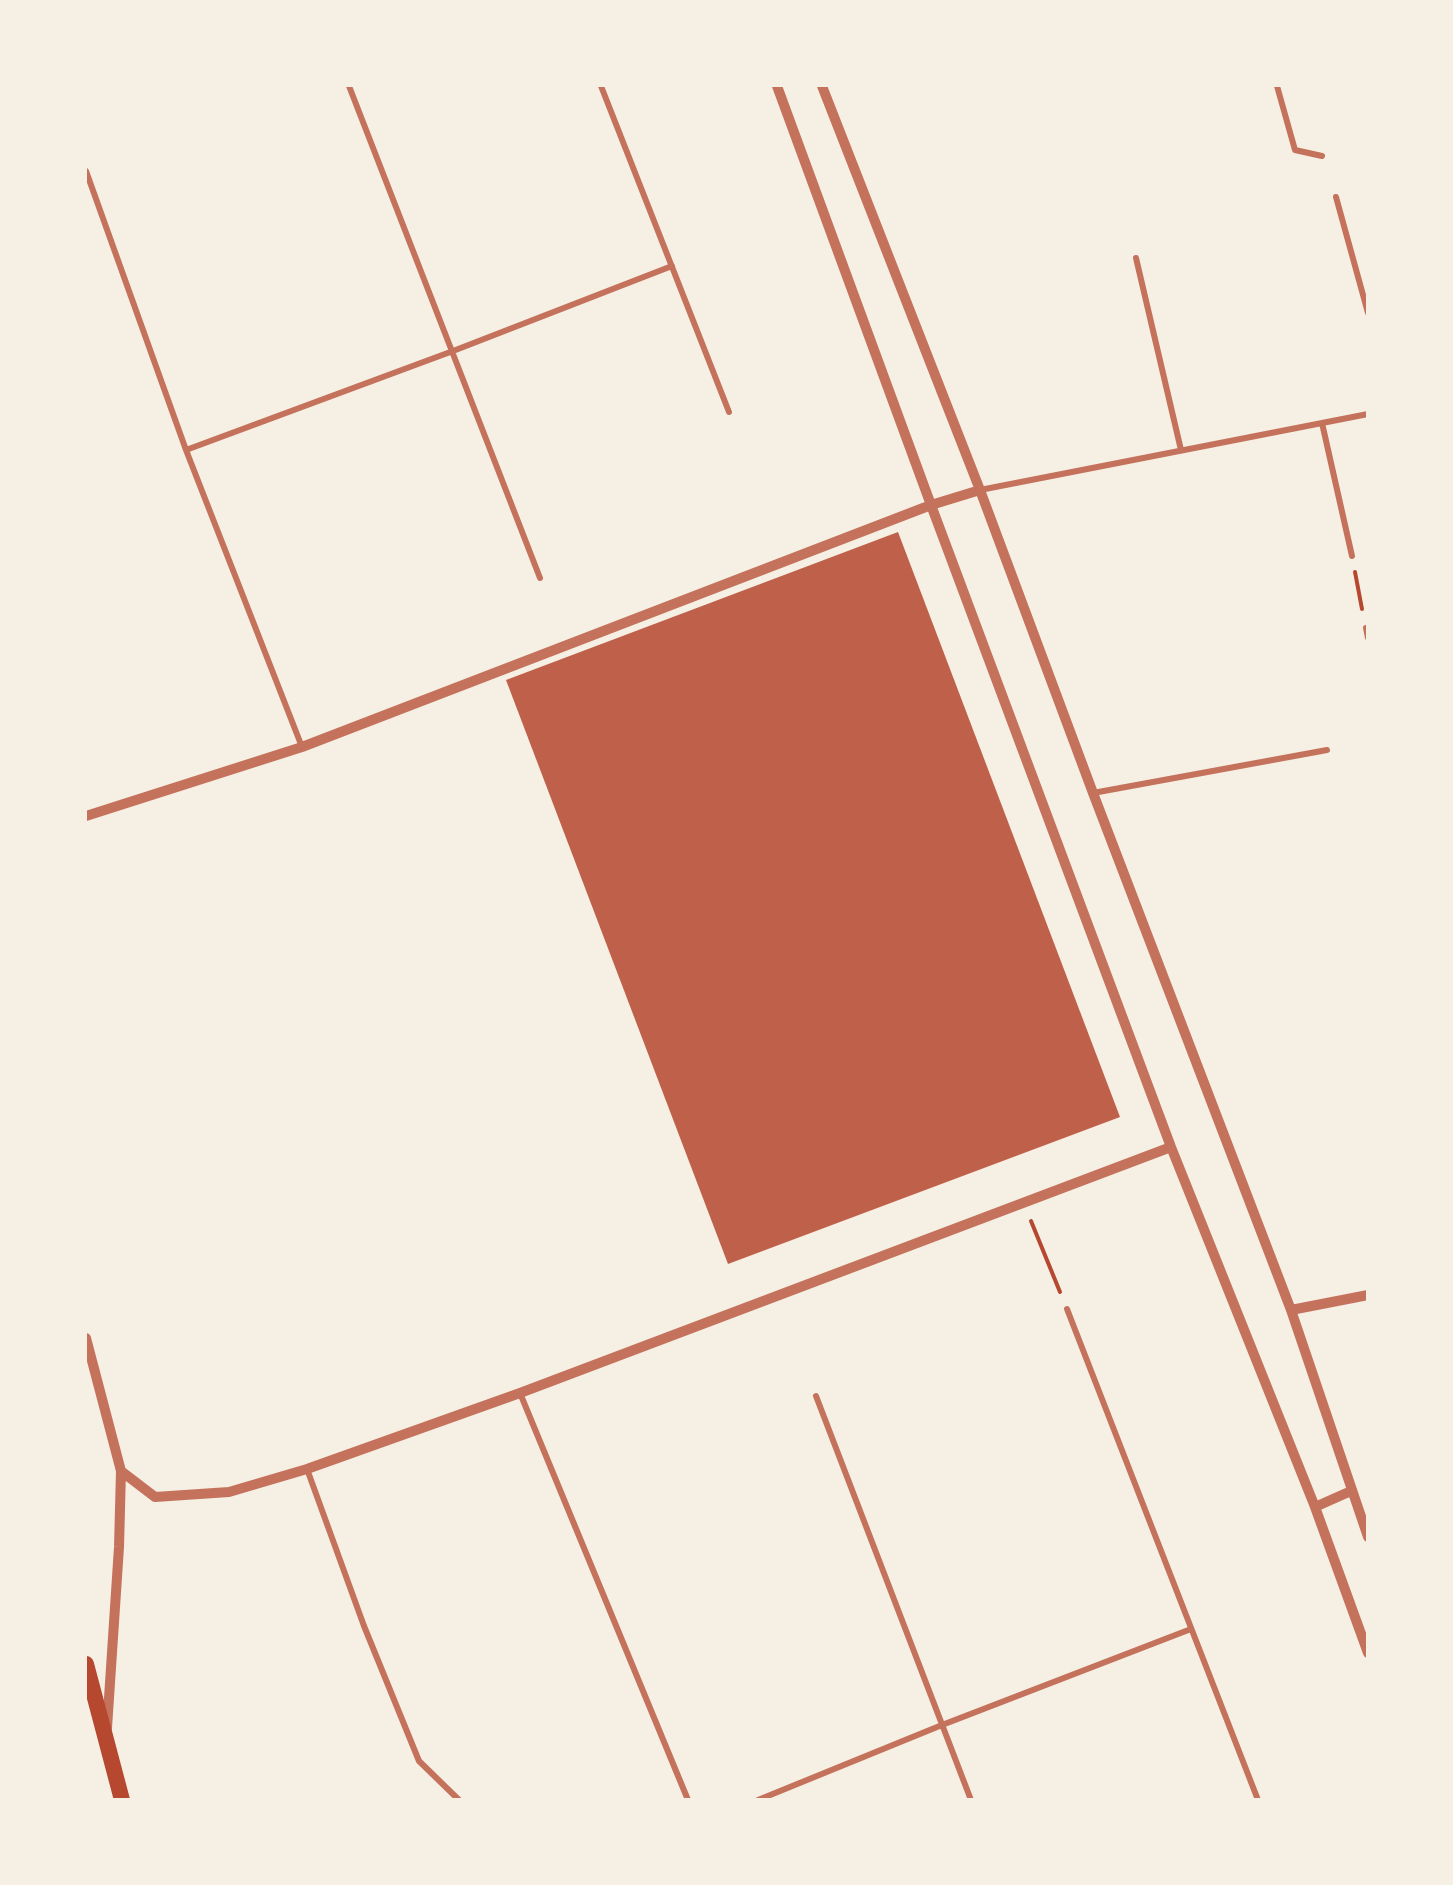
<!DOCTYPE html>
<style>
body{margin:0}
#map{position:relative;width:1453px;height:1885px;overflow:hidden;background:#f6efe4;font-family:"Playfair Display",serif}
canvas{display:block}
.frame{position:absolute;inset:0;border:87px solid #f6efe4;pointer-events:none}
</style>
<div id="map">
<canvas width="1453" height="1885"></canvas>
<div class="frame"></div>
</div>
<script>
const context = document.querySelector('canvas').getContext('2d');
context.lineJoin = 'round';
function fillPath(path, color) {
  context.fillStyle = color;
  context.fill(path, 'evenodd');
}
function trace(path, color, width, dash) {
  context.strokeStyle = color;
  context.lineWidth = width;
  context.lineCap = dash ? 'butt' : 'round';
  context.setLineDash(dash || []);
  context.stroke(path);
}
fillPath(new Path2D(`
 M898,532L1120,1117L728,1264L506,680Z`), '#bf614a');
trace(new Path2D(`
 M1355,572L1362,609
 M1031,1221L1060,1292`), '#b5482f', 4);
trace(new Path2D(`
 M349,86L540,578
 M601,86L729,412
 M1277,86L1295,150L1322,156
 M86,171L186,450L302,747
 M1336,197L1368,313
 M1136,258L1181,450
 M1322,423L1352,556
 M186,450L453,351L672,266
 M980,490L1368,414
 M1366,628L1368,638
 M1093,793L1327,750
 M1067,1309L1258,1800
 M520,1393L688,1800
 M816,1396L971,1800
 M307,1469L364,1626L419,1761L459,1800
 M758,1800L942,1725L1191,1629`), '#c5725c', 6);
trace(new Path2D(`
 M777,86L931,505L1171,1147L1315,1507L1368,1653
 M822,86L980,490L1093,793L1291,1310L1368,1537
 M86,816L302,747L931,505L980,490
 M1291,1310L1368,1295
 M86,1338L121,1471L119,1547L107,1728
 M121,1471L155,1497L229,1492L307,1469L520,1393L1171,1147
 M1315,1507L1351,1491`), '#c5725c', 10);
trace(new Path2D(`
 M86,1664L122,1800`), '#b5482f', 16);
</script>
